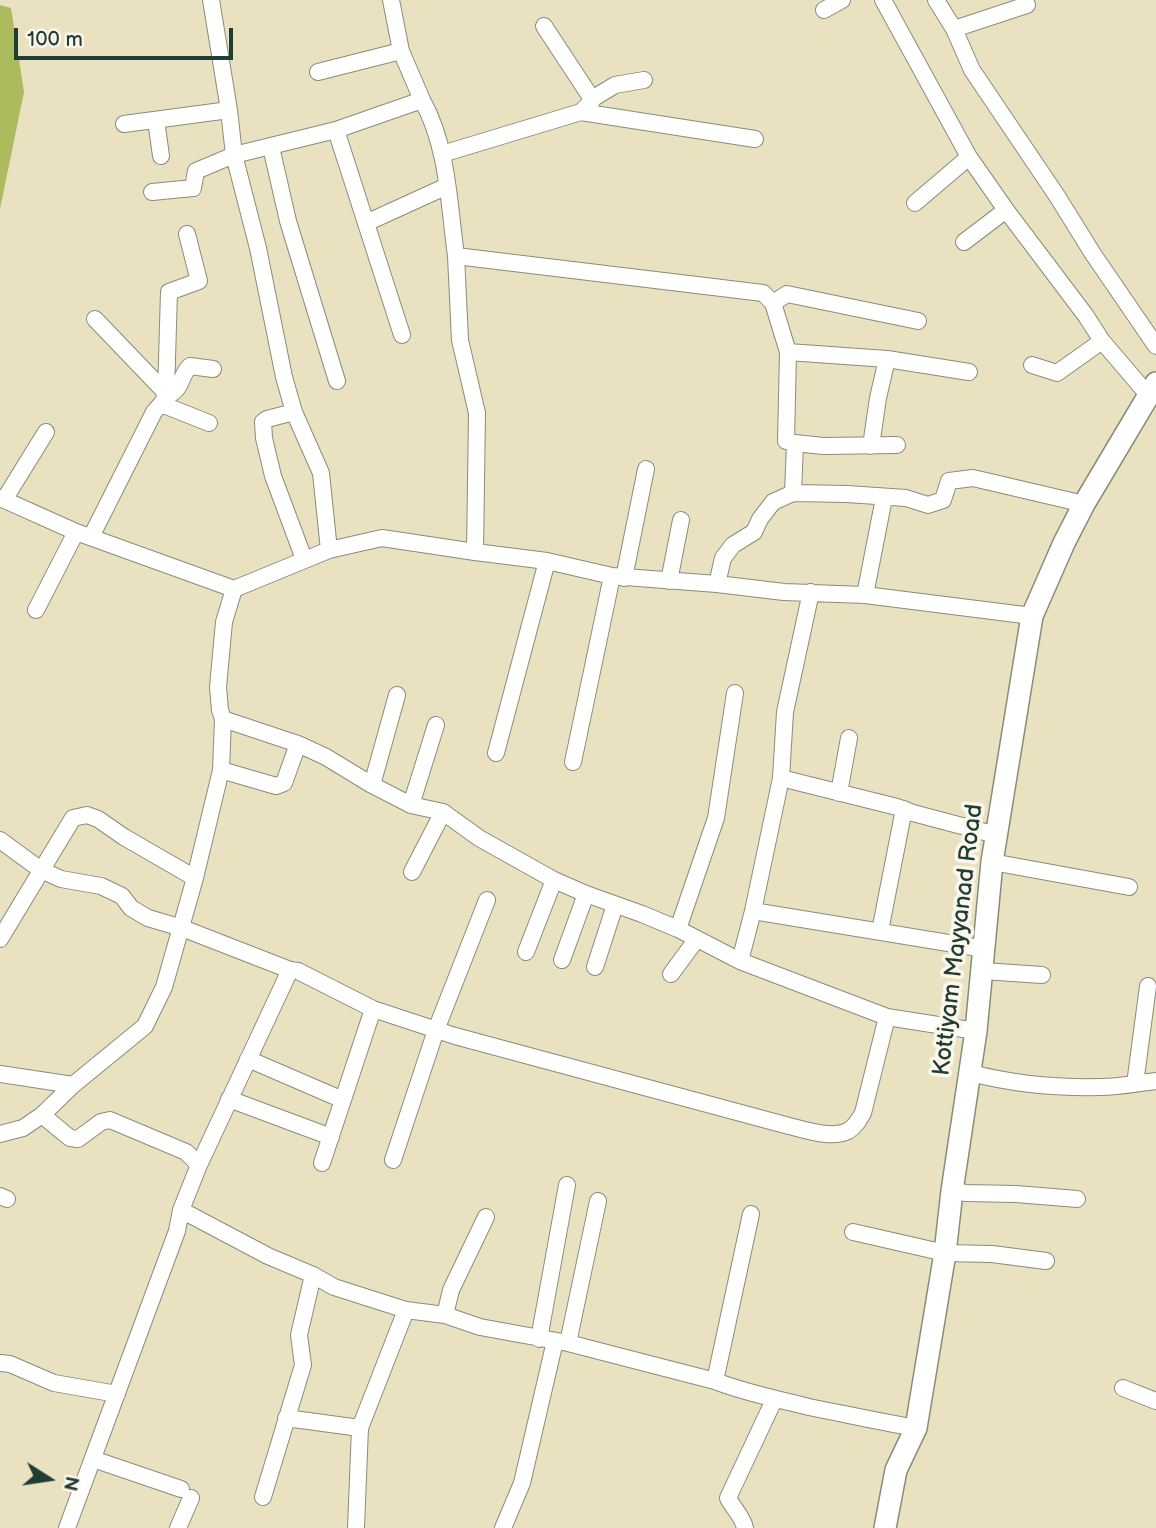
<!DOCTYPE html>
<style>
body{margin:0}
#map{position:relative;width:1156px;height:1528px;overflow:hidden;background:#eae1c0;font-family:"Balsamiq Sans",sans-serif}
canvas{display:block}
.north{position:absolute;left:14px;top:1444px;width:70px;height:70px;-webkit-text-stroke:5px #fbf7ec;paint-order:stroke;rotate:102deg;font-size:19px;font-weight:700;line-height:28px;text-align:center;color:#1f3d34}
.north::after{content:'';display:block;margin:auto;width:24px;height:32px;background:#1f3d34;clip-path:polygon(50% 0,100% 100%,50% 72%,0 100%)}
.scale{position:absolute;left:14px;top:28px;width:219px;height:32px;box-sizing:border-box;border:4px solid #1f3d34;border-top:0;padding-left:9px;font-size:21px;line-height:24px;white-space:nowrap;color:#1f3d34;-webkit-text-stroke:5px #fbf7ec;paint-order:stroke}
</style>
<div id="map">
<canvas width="1156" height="1528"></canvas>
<div class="north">N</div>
<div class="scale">100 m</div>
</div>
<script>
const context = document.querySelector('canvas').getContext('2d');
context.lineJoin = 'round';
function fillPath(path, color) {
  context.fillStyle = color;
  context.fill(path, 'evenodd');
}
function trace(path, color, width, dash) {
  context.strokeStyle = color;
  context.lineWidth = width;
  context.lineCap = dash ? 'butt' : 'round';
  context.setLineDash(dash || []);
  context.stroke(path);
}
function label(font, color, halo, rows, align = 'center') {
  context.font = font + ' "Balsamiq Sans",sans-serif';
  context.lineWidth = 7;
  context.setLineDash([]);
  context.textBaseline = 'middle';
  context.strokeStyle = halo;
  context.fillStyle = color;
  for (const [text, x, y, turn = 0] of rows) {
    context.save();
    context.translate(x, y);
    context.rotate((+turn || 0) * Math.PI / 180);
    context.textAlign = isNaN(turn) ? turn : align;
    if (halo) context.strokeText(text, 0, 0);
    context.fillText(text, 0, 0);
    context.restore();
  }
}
fillPath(new Path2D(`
 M0,5L11,8L24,92L0,209Z`), '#acbb5e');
const minor = new Path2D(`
 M211,0L229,110L234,155L258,248L284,377L294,412L321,473L329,550
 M391,0L401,51L422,100
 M883,0L969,157L1006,210L1086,316L1102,341L1149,396
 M936,0L954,29L972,70L1057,196L1093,254L1156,346
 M824,10L842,0
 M954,29L1027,5
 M318,72L401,51
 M592,99L615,85L644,80
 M581,112L755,139
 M156,120L161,156
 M124,124L229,110
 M336,130L402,335
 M271,147L288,221L337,381
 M442,154L581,112L592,101V99L544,26
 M152,192L193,188L196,171L234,155L336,130L422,100C448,146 449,205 456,256L763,293L773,303L788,352L786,441L795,443L793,493L773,502L760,519L754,532L733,545L723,558L717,584
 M915,203L969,157
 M366,223L447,186
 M964,242L1006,210
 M456,256L460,340L477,413L475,552
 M773,303L787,294L918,321
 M95,319L166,393
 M788,352L887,359L969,372
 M1032,365L1057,373L1102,341
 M165,397C185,388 178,378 190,366L213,369
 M161,404L209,423
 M294,412L267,419L263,422L264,438L273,476L304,559
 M795,443L823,446L897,445
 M871,446L878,398L887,359
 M793,493L847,494L906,498L928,505L943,500L949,481L973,478L1084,504
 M0,498L76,532L234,589L329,550L382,538L475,552L547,561L612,576L717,584L784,592L865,595L1032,616
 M4,500L46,432
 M91,537L154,412L163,402L166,393L169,292L199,281L187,234
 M624,578L646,469
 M669,581L681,520
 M865,595L884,498
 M36,610L76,532
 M223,719L298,744L326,757L372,785L411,805L443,812L479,838L554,880L586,894L642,914L678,929L740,961L887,1017L976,1031
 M496,753L547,561
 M573,762L612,576
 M221,770L276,786L284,783L298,744
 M781,778L897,807L913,813L996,835
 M372,785L397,695
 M839,793L849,738
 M411,805L436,725
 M0,840L41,870L61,879L101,886L122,896L131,908L148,918L182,928L290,970L298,971L373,1009L455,1036L789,1126C806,1130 831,1139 848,1131C855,1127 859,1120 863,1113L887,1017
 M992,862L1129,887
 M412,872L443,812
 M753,911L985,949
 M678,929L716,818L735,693
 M880,931L904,809
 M0,939L73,818L87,815L98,819L124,837L195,878
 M526,952L554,880
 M562,960L586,894
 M740,961L753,911L781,778L785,712L811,592
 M595,967L615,905
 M983,971L1042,975
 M671,974L696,940
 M248,1059L343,1100
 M971,1073C1013,1084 1058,1088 1101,1087C1119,1087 1138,1083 1156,1081
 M0,1074L73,1085
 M1135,1084L1148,986
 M229,1099L331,1137
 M42,1115L70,1138L78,1139L101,1122L110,1120L186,1152L199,1165
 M0,1134L23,1128L42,1115L73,1085L145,1026L164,987L195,878L221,770L223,719L220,710L218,687L224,622L234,589
 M393,1160L436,1030L487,900
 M322,1163L373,1009
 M952,1191L966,1193L1016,1194L1077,1199
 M0,1196L7,1199
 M181,1210L268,1256L313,1275L334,1287L406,1310L445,1315L480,1327L568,1343L715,1381C746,1393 777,1399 809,1407C845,1414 880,1422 916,1428
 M853,1232L945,1253L992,1254L1046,1261
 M445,1315L451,1290L486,1217
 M539,1339L567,1185
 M568,1343L598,1201
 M0,1363L10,1364L54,1383L117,1394
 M715,1381L751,1214
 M1123,1388L1156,1401
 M286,1418L360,1428
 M93,1459L181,1489
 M263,1497L303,1365L299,1335L313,1275
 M67,1528L177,1231L181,1210L199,1165L290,970
 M178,1528L191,1498
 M356,1528L360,1428L406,1310
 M503,1528L522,1483L555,1341
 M745,1528C743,1517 733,1508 728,1498L774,1400`);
const tertiary = new Path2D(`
 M885,1528L896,1470L916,1428L945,1253L952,1191L976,1031L992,862L1032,616L1064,543L1084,504L1156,383`);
trace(minor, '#848f7a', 18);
trace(tertiary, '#848f7a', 24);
trace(minor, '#fff', 16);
trace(tertiary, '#fff', 21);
label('24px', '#1f3d34', '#fbf7ec', [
 ["Kottiyam Mayyanad Road",959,940,-83]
]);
</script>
